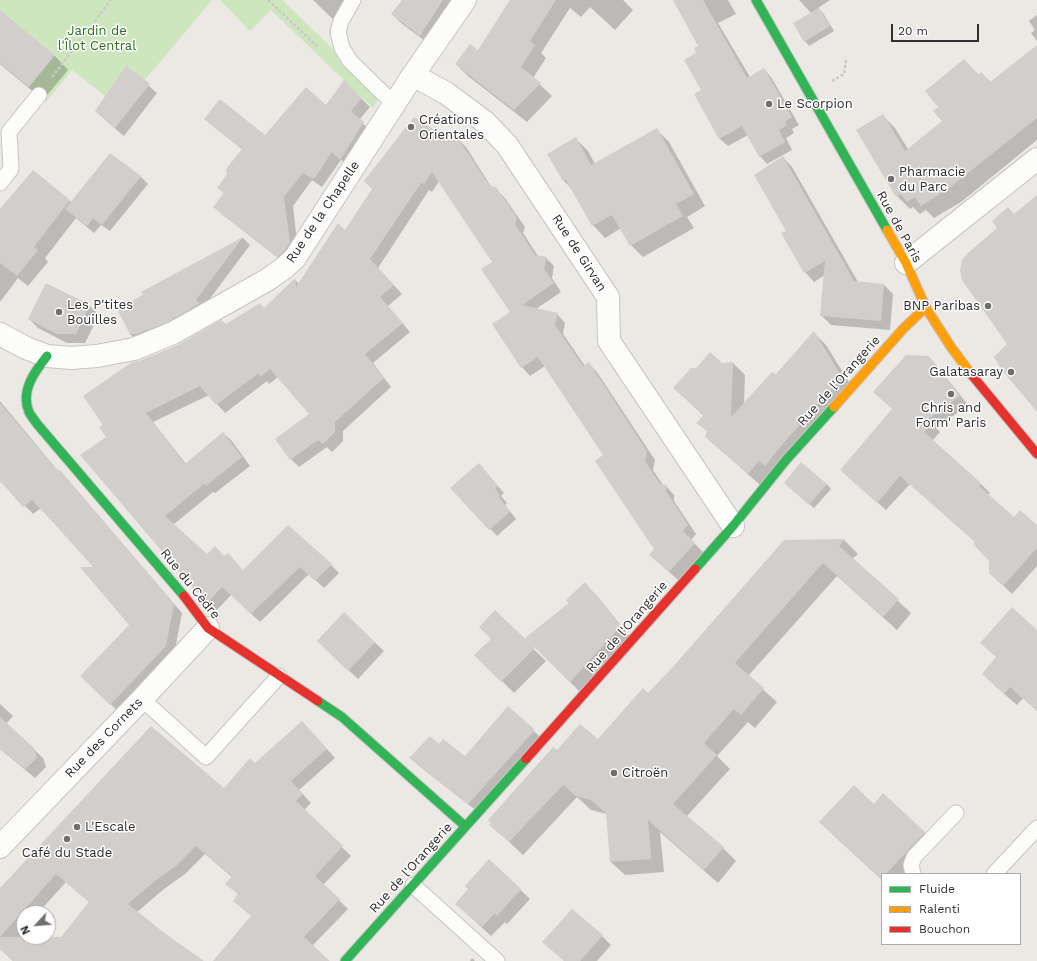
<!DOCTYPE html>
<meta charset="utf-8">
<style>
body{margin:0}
#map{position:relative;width:1037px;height:961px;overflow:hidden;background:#ece8e4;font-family:"Work Sans",sans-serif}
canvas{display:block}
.legend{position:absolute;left:881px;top:873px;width:140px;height:72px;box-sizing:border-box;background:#fff;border:1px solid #ababab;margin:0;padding:5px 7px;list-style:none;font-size:12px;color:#2e2e2e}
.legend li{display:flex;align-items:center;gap:8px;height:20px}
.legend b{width:20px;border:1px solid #ababab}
.north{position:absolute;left:16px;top:905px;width:40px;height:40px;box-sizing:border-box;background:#fff;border:1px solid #ababab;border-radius:50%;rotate:244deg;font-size:11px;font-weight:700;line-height:16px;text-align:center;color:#2e2e2e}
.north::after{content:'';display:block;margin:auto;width:14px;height:18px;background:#706f6e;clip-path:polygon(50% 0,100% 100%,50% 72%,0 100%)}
.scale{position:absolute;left:891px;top:24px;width:88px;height:18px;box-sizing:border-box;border:2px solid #2e2e2e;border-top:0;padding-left:5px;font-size:12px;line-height:14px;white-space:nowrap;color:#2e2e2e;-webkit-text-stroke:3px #fff;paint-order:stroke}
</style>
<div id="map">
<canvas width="1037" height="961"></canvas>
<ul class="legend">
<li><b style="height:5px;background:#30b455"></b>Fluide</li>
<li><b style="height:5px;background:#ff9f0a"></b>Ralenti</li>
<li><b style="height:5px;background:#e5322d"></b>Bouchon</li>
</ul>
<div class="north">N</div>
<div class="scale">20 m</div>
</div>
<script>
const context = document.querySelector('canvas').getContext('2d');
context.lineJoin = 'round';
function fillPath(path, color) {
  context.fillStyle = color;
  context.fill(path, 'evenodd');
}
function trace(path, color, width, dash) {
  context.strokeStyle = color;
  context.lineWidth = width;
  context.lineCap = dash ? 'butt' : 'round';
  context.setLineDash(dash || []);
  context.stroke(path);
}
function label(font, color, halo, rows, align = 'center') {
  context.font = font + ' "Work Sans",sans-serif';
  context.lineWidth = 3;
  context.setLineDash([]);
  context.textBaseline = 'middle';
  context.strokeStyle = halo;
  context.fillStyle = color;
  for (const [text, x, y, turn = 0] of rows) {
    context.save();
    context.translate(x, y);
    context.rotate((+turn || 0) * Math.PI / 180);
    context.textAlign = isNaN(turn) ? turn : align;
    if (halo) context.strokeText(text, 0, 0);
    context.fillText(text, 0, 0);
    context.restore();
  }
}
fillPath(new Path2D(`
 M0,0H212L145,80L126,65L105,96L72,70L46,102L29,87L55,55L0,10Z
 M220,0H282L332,48L341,63L378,100L373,108L271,10L250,31Z`), '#cee6be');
fillPath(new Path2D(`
 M313,0H355L335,21Z
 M403,0H458L429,44L401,23L392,14Z
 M511,0H623L633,10L615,30L590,7L581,17L570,8L541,53L546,58L533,78L552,96L527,122L468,76L456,64L478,51Z
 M674,0H728L736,14L718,23L750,77L764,69L771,77L799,125L792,129L794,133L786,138L792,150L767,164L760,156L748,135L728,146L720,139L696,94L702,91L700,46Z
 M799,0H830L818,8L823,13L834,31L809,46L805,41L811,13Z
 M0,11L55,56L68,70L43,100L0,64Z
 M1037,15V41L1031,33L1035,30L1029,21Z
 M1037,46V140L961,202L934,218L926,210L920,214L913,207L910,209L897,196L883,116L895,128L908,149L943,122L939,107L964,60L979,75L981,73L991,82Z
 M126,66L157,93L124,136L104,119Z
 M344,81L370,107L359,120L372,132L349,167L341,160L322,187L312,180L293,206L298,251L287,265L223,215L214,207L225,194L218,187L228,175L243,150L214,127L205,119L266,136L326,107Z
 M657,130L669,142L705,206L687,217L694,228L643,257L631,245L621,228L605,238L593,225L572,189L564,181L548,155L576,139L588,151L595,164Z
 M457,138L466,147L492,188H495L504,197L525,227L523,233L538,256L546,258L554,266L552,278L561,292L536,309L557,314L565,323L563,334L585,366L589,364L597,372L655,460L653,470L663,485L666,486L674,495V501L696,534L691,540L703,552L678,580L659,563L655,549L605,456L545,366L530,376L522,367L494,325L512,313L493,262L439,181L432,192L429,190L378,268L402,294L388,306L410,332L373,363L391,387L343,431V441L332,452L327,447L299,467L291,459L311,414L278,377L269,384L267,381L225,413L209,395L153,422L186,464L223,433L232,441L250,466L215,493L213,492L173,525L207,555L224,557L244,571L331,565L339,573L324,588L309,574L260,622L231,595L217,610L196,589L107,437L104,425L139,362L264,309L295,280L299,284L345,232Z
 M783,157L792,167L858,282L884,285L893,294L890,330L831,325L822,316L825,275L814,282L805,272L787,231Z
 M33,171L71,202L141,177L148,184L110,231L101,225L94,233L76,218L45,258L48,262L28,286L18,278L0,302V211Z
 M243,238L250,245L203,308L138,341L130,334L144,296L143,293Z
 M47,284L90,306L99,315L85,343H67L38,328L29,319Z
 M814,333L826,345L854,390L761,486L706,436L708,432L698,423L704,416L674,388L721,364L733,363L745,375L744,404L776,375Z
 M928,357L937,366L968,405L936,428L940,432L932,441L981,484L990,493L988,495L1014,518L1037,526V566L1012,594L990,573V561L976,542L910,484L886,510L841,470L893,410Z
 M0,401L59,472L60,471L68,480L182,613L174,655L120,713L90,685L130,625L95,568L41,508L33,514L0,479Z
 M479,464L504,493L501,496L507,503L505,505L516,519L497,536L452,488Z
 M827,484L831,489L814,508L790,487Z
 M844,540L858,554L852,559L911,613L897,630L837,576L748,676L777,702L755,728L748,722L717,756L730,769L686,817L723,848L736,861L718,883L660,832L664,872L625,875L611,862L607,814L591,810L577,797L523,855L491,825L557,752L598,741L648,694L674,666L784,541Z
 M585,584L597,596L632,639L582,694L526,638L570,603Z
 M495,612L546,661L514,693L476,655L492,639Z
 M344,614L384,651L358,679L327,650Z
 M1037,632V711L1023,698L1017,705L995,686Z
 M0,704L13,716L6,724L43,758L46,767L35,778L0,749Z
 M311,731L335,758L299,790L311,803L304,810L351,856L323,885L348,909L312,946L328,961H251L252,917L239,895L227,884L232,877L205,854L185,874L164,889L137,912L167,936L202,961H13L0,949V890L224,789L255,764ZM66,882L90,903L51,951L34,937H24V913H38Z
 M534,731L543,740L478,812L419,766L411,758L439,745L465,757Z
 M874,805L924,833L936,845L908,874H882V880L832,834Z
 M489,860L530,899L507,924L505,922L491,936L466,913Z
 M602,936L611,945L597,961H564Z
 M472,958L475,961H470Z`), '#0003');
fillPath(new Path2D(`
 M402,0H443L420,36L391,14Z
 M510,0H556L530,41L535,45L521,67L541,83L514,110L455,64L470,44L478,50Z
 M673,0H703L747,78L764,68L792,117L785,121L787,125L779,130L785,142L759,157L742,126L719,139L694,94L701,90L684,60L696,53L694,48L698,46Z
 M819,8L830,26L804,42L793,23Z
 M0,10L55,55L29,87L0,63Z
 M1037,45V118L948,189L921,206L915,197L907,202L901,194L896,197L856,130L883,114L905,151L942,121L933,111L938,107L925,91L964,59L978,75L981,72L990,82Z
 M126,65L150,84L115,128L95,111Z
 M344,80L362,98L351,111L364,122L340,160L332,152L314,179L303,173L284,197L290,242L285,250L277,257L213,207L224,193L217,188L227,174L226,169L242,149L204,119L220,99L265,135L306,87L326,105Z
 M414,117L452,141L457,137L490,186L496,187L517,218L515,224L535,255L547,257L544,269L554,283L522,305L558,313L555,325L583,366L589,362L647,451L645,461L660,484L667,485L666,491L688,525L683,531L695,543L669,572L649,555L654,549L595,461L603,455L538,357L521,368L492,324L510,312L481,269L492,262L432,172L424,184L421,183L370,259L394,285L380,297L403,323L365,354L384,378L335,422V432L323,444L318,440L290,460L275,439L309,414L270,369L260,377L259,373L216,405L200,386L146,413L185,464L223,432L242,457L206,486L204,484L165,516L207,554L215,546L224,556L228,553L243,570L288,525L332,564L315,581L300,567L251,614L222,587L208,602L195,590L80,455L106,437L99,427L103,425L83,396L132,362L139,361L178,345L221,320L226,324L260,303L264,308L295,278L296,287L338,223L345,230L372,189L364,181Z
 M657,128L694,194L676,204L683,216L630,246L612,215L592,226L566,180L563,181L547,154L576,137L591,165Z
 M110,153L141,176L102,225L93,218L87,226L65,209Z
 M783,156L854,281L884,284L881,321L820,316L825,261L804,273L781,233L786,231L754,175Z
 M33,170L70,200L34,247L38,250L17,276L0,263V209Z
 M1037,195V412L1002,370L994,357L1007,344L962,280L960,270L962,260L967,254L997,228L992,221L1008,207L1014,214Z
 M243,237L196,300L200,303L168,322L137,334H130L117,309L143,295L141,292Z
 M46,283L90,305L76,334H57L28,319Z
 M814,331L842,377L782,445L765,466L759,461L748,474L705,437L707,431L696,423L704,415L673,388L691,368H696L710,352L722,363L733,362L731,417L772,372L776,374Z
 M906,355L929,356L960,396L928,419L932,423L924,432L982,484L979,486L1014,517L1020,510L1037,525V548L1003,586L989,573V561L973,544L975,542L900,476L877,503L840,470L892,409L873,392Z
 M0,403L58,471L60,470L174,604L166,646L110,705L80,676L129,625L80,567H93L60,530L32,500L23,507L1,482L0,484Z
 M801,462L827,484L809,505L784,483Z
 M479,463L498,486L495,488L500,495L499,497L510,512L489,530L450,488Z
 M845,539L839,546L899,599L883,617L823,563L735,663L764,688L741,715L734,709L704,743L717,755L673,804L724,847L704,870L648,820L651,859L610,862L606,813L591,800L576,796L563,785L509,842L489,825L491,823L488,820L553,747L557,750L580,724L598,739L643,688L648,693L674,666L784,540Z
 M585,582L621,626L570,682L525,638L569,603L566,600Z
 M1012,607L1037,630V711L1010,687L1004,694L982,674L996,657L980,643Z
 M495,610L535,648L501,682L474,655L491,639L479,627Z
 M344,612L375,642L348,671L317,641Z
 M508,706L535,730L468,804L409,758L430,736L439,744L443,739L465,756Z
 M0,717L34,748L37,758L25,769L0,749Z
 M302,721L327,749L291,781L303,794L296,801L343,846L315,876L340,899L304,937L330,961H213L251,916L233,901L238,894L225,884L232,876L196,846L176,866L155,881L128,904L167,935L204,961H13L0,949V888L151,726L224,788L250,758L255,763ZM56,874L89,902L61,937H0Z
 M854,785L874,804L883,793L925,832L886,874H882L881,879L819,822Z
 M489,859L521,889L497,916L495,913L482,927L455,904L468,889L465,886Z
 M572,909L603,935L580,961H564L542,942Z`), '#d1cecb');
const lane = new Path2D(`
 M353,0L341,21L338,32L342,48L350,61L395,105
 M0,183L11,169L9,132L39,95
 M142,699L206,757L279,676
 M913,874L911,865L914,857L956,813
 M994,874L1037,828
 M413,885L497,961`);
const street = new Path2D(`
 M413,75L446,93L485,122L507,145L608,297L609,341L733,526
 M906,263L1037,159
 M0,334L26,348L47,356L71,358L97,356L134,349L173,333L267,280L284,268L295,258L413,75L465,0
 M0,847L142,699L208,628`);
const fast = new Path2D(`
 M756,0L887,230
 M47,356C35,371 20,391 29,412C31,416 35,421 38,425L184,596
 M695,569L733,526L786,460L834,407
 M318,701L342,717L465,826
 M345,961L526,759`);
const slow = new Path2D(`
 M887,230L906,263L926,308L951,347L971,374
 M834,407L903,329L926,307`);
const jam = new Path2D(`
 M971,374L1037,454
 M184,596L208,628L318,701
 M526,759L695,569`);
trace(lane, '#c5c4c5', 17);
trace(street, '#c5c4c5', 24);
trace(fast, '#c5c4c5', 11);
trace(slow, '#c5c4c5', 11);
trace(jam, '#c5c4c5', 11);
trace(new Path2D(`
 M268,0L317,46
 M52,77L111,0
 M832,81L844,74L846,60`), '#c9c9c8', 2.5, [3, 2]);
trace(lane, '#fcfcfb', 15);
trace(street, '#fcfcfb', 22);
trace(fast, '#30b455', 9);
trace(slow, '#ff9f0a', 9);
trace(jam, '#e5322d', 9);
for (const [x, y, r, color] of [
 [769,104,4,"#706f6e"],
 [411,127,4,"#706f6e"],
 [891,179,4,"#706f6e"],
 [988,306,4,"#706f6e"],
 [59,312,4,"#706f6e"],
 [1011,372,4,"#706f6e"],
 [951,394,4,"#706f6e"],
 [614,773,4,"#706f6e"],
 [77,827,4,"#706f6e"],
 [67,839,4,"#706f6e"]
]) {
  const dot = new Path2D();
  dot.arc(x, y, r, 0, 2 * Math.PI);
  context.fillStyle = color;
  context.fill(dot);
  trace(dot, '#fff', 1.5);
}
label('13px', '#2c6e1b', '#fff', [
 ["Jardin de",97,31],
 ["l'Îlot Central",97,46]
]);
label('13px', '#2e2e2e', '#fff', [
 ["Le Scorpion",777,104],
 ["Créations",419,120],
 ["Orientales",419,135],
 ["Pharmacie",899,172],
 ["du Parc",899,187],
 ["Les P'tites",67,305],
 ["Bouilles",67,320],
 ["BNP Paribas",980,306,"right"],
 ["Galatasaray",1003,372,"right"],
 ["Chris and",951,408,"center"],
 ["Form' Paris",951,423,"center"],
 ["Citroën",622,773],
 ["L'Escale",85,827],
 ["Café du Stade",67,853,"center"]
], 'left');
label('13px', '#2e2e2e', '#fff', [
 ["Rue de la Chapelle",323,212,-56],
 ["Rue de Paris",899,227,61],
 ["Rue de Girvan",579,253,57],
 ["Rue de l'Orangerie",839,381,-48],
 ["Rue du Cèdre",190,584,51],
 ["Rue de l'Orangerie",627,627,-49],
 ["Rue des Cornets",104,738,-46],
 ["Rue de l'Orangerie",411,868,-48]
]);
</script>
